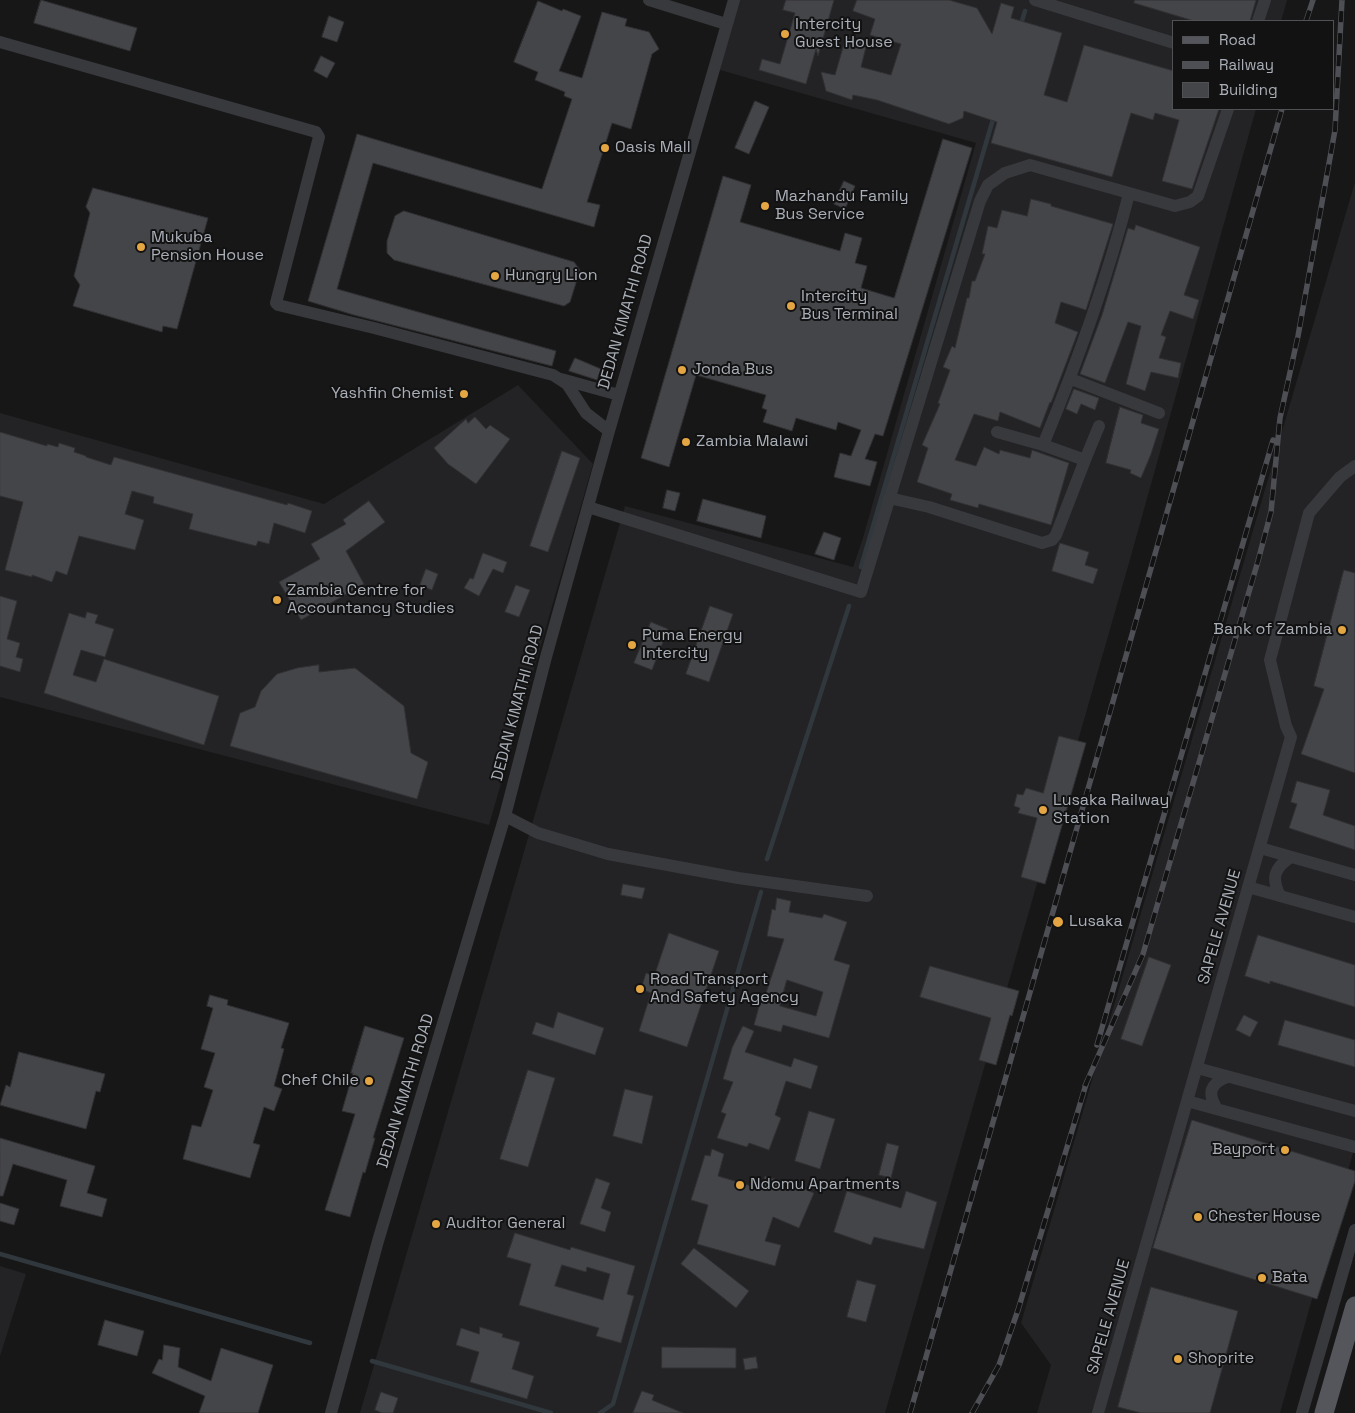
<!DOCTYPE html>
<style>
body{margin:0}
#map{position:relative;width:1355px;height:1413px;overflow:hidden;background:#171718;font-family:"Space Grotesk",sans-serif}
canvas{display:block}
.legend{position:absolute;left:1172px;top:20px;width:162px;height:90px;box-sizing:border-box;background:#121213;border:1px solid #4f5155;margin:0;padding:6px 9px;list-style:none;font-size:15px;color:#aaafb7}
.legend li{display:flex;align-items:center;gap:10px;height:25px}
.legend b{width:25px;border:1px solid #4f5155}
</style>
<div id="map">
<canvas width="1355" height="1413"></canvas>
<ul class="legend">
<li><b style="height:6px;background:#54565c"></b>Road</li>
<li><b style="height:6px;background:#4d4f54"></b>Railway</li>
<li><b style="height:14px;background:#444548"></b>Building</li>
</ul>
</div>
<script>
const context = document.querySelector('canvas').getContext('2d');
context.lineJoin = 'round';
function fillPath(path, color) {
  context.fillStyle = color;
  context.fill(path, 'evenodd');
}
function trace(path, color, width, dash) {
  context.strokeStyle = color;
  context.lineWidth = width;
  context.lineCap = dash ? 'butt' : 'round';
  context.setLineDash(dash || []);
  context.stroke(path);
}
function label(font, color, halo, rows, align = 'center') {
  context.font = font + ' "Space Grotesk",sans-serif';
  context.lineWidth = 4;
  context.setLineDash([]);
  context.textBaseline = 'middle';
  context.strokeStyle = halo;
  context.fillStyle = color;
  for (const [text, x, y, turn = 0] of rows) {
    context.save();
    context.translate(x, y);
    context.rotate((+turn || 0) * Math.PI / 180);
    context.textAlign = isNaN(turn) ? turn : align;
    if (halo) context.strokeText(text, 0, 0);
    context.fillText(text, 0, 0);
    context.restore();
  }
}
fillPath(new Path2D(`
 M730,0H1287L1281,21H1174V109H1256L1127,570L885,1413H360L625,506L853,567L862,541L976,143L713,68Z
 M1355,182V1146L1280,1413H1037L1051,1365L1021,1323Z
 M518,385L593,464L489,825L0,697V413L324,504Z
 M0,1266L26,1274L0,1356Z`), '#232325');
trace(new Path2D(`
 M1020,27L1025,11
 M861,567L994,116
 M767,859L849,606
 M0,1254L310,1343
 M372,1361L551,1413
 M600,1413L613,1404L761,892`), '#30383d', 4.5);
const building = new Path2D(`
 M41,0L137,28L130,51L34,23Z
 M786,0H834L818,56L816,49L806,84L759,70L762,59L780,64L795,13L783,10Z
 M857,0H949L977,8L992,34L1001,3L1014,7L1011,18L1062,33L1044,95L1067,102L1084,45L1174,71V109H1219L1192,189L1162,181L1179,120L1155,113L1153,120L1131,113L1112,177L991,143L997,122L964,111L963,118L949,124L877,100L853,95L852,100L826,91L821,72L835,75L846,37L867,43L861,67L891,75L901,44L870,35L875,19L853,11Z
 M1135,0H1256L1250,21H1194L1134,3Z
 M538,1L562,11L563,9L581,16L559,71L582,78L602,12L627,19L625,26L649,32L659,49L652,54L631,129L612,123L587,202L600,205L594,227L373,163L337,289L556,351L552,366L354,315L308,301L357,134L542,189L572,99L564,96L565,92L535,80L538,72L514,62Z
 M329,16L344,22L337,42L322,37Z
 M321,56L335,63L327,78L314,71Z
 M755,101L769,107L749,154L735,148Z
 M943,139L972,148L883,436L875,434L865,459L877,462L870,486L834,477L840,453L851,456L861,430L838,422L836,430L796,418L792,431L763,422L767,410L762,408L766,395L696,375L669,467L641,458L723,176L751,185L740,222L840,251L845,233L862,238L855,263L867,266L861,288L894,298Z
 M844,181L855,186L845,209L834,204Z
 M93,188L208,218L177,329L163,326L162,332L73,306L80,285L74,276L90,213L86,207Z
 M1031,199L1051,204V206L1113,224L1086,310L1061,302L1055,323L1078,332L1051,403L1050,402L1040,428L1000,412L998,421L974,414L955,460L976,466L984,447L999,454L1000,450L1030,458L1032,450L1069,463L1051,525L979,504L978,508L950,500L952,494L917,482L928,448L922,445L940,404L938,403L950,370L943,367L952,346L955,348L967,298H969L972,281H975L985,254H982L988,226L997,228L1002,210L1027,216Z
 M404,211L574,262L580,270L570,302L564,306L394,260L387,253V241L395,216Z
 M1136,225L1200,247L1184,295L1199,300L1193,319L1170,311L1161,335L1166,337L1159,358L1181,363L1178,378L1151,372L1145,391L1126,384L1141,326L1128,322L1105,383L1080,374L1102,315L1128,228L1134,230Z
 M575,358L601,369L597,380L569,371Z
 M1074,389L1099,398L1095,410L1081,404L1077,414L1066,409Z
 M1120,407L1143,415L1141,423L1159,429L1151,454L1141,478L1130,473L1131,470L1106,463Z
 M475,417L486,429L490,425L510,439L476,484L448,464L434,448L466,419L468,423Z
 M0,432L47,446V444L58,447L59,443L75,448L74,452L86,456V457L111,465L114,457L287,505L288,503L312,511L305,533L274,523L269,544L258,541L256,546L189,529L193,514L153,503L154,497L132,491L125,514L144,520L135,550L79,536L67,575L56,571L52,582L32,575V577L5,570L23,502L0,496Z
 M562,451L580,458L548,552L530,546Z
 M667,490L680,493L675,511L663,508Z
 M703,499L766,516L761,538L697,521Z
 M369,501L385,522L346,551L364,584L301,620L279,582L320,559L311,544L346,524L343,520Z
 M824,532L841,538L834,560L815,554Z
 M1060,543L1089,552L1085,565L1098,569L1093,584L1052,571Z
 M483,553L507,562L503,573L493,569L479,596L464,588L470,578L473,579Z
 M426,569L438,574L432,590L420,585Z
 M1344,570L1355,573V773L1301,754L1324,689L1314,686Z
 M516,585L530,590L519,617L505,612Z
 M0,596L17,601L7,639L20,643L16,657L23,659L20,672L0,666Z
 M710,606L733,614L709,682L686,674Z
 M87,612L98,615L95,623L114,629L105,657L81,650L73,675L96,682L104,659L219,696L204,745L44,693L69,613L85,618Z
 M651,622L668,629L652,670L634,663Z
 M319,665V672L355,668L404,706L411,753L428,762L417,799L230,746L240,713L255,707L261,691L277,674L297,668Z
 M1059,736L1086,743L1045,884L1021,877L1037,818L1018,813L1020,808L1014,806L1017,794L1023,795L1026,788L1043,793Z
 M1297,781L1330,790L1323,815L1355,826V850L1289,828L1297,804L1291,802Z
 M623,884L645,888L642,899L621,895Z
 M777,898L791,901L789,912L822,918L824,914L847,922L834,960L850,965L829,1038L783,1025L781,1032L754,1025L763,992L766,993L784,939L767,936L772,909L775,910ZM787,980L823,992L816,1016L780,1006Z
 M669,933L719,951L687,1047L639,1031L651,993L641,989L646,973L654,976Z
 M1258,935L1355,965V1007L1270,981V984L1245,976Z
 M1149,957L1171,965L1142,1046L1121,1039Z
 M930,966L1019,991L1012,1016L1010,1015L996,1065L979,1060L991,1018L920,997Z
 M210,995L228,1000L227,1005L289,1023L281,1048L284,1049L274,1086L282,1089L274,1111L264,1107L253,1143L260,1145L250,1178L183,1159L192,1125L201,1127L213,1090L204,1087L215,1053L201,1049L213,1008L207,1006Z
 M558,1012L604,1028L595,1055L532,1034L536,1022L553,1028Z
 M1244,1015L1258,1022L1250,1037L1236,1030Z
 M1285,1020L1355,1040V1067L1278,1045Z
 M365,1026L404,1038L373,1138H375L365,1173L363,1172L350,1217L325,1210L355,1114L342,1111L353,1073H351Z
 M743,1026L754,1031L745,1052L791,1067L794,1058L818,1066L811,1089L786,1081L775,1115L781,1118L769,1150L749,1143L747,1147L717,1138L726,1114L721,1112L733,1082L723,1079L732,1048Z
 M19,1052L105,1074L100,1092L96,1091L86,1129L0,1105L6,1085L10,1087Z
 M528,1070L555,1078L528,1167L500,1159Z
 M625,1089L653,1096L642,1144L613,1136Z
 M809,1111L835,1119L820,1169L795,1161Z
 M1192,1120L1355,1171V1181L1317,1299L1153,1248Z
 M0,1138L95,1166L87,1193L107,1199L102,1217L60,1206L67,1180L13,1164L3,1196H0Z
 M887,1143L899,1146L891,1178L879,1175Z
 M712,1149L724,1154L718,1176L761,1189L765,1176L797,1186L814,1193L799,1228L773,1217L765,1241L781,1245L775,1266L697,1244L708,1205L691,1200L705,1155L710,1156Z
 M596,1178L610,1183L601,1208L611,1212L605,1232L580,1224Z
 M847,1191L901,1208L906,1191L937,1202L924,1249L874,1237L871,1245L834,1232Z
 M0,1203L19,1209L14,1225L0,1221Z
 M515,1233L570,1250L571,1247L635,1266L627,1294L634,1296L621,1343L596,1336L599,1328L519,1305L531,1264L507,1257ZM562,1265L586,1272L587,1267L610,1274L603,1300L555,1286Z
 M694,1248L749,1291L736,1308L681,1264Z
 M857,1280L876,1285L866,1322L847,1317Z
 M1151,1287L1238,1311L1210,1413H1141L1118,1407Z
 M105,1320L144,1331L137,1356L98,1345Z
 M480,1327L503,1334L502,1337L520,1342L512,1369L534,1376L527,1399L470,1382L479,1352L456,1345L461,1328L479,1334Z
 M164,1345L180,1348L178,1367L211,1381L221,1348L273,1365L258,1413H199L205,1396L152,1373L159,1359L162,1360Z
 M662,1347L736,1348V1368H662Z
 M756,1357L758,1368L745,1370L743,1359Z
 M642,1391L654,1395L652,1400L683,1413H633Z
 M381,1392L398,1398L393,1413H382L375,1410Z`);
fillPath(building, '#444548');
trace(building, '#313134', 1);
trace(new Path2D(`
 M649,0L726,24
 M1035,0L1174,43
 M1258,21L1265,0
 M0,42L316,132L319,137L276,303L278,305L374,328L553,375L567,384L586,413L609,431
 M561,379L619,395
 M1071,379L1159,413
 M997,432L1043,445
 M1085,460L1099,426
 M889,498L929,507L1042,543L1052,540L1056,535L1085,460L1043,445C1077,363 1107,280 1129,194
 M588,507L861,592L980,201L988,185L1005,173L1030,165L1175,206L1190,202L1198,196L1228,109
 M505,816L538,833L608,854L738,878L867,896
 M1260,848L1355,875
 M1248,887L1355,917
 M1280,896C1271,878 1274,868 1291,857
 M1197,1068L1355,1111
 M1187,1101L1355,1147
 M1217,1109C1207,1093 1210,1084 1227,1077
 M331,1413L378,1241L505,816L546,657L609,431L734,0
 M1098,1413L1291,737L1286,726L1270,660L1309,513L1340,477L1355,466
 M1302,1413L1355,1230`), '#38393d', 12);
trace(new Path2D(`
 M1324,1413L1355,1306`), '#54565c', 19);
const rail = new Path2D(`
 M1306,21L1313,0
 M1097,1045L1273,440
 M1085,1086L1143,954L1258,561L1271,512L1280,418L1298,336L1335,130L1342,0
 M910,1413L1282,109
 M972,1413L999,1365L1018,1310L1087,1081`);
trace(rail, '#4d4f54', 5.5);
trace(rail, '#121213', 4, [11]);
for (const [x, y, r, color] of [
 [785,34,5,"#e4a543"],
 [605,148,5,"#e4a543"],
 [765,206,5,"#e4a543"],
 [141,247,5,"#e4a543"],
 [495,276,5,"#e4a543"],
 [791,306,5,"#e4a543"],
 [682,370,5,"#e4a543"],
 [464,394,5,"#e4a543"],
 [686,442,5,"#e4a543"],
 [277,600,5,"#e4a543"],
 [1342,630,5,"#e4a543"],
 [632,645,5,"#e4a543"],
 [1043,810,5,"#e4a543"],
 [1058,922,6,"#e4a543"],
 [640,989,5,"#e4a543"],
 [369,1081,5,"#e4a543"],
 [1285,1150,5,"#e4a543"],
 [740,1185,5,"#e4a543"],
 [1198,1217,5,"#e4a543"],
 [436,1224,5,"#e4a543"],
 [1262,1278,5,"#e4a543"],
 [1178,1359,5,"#e4a543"]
]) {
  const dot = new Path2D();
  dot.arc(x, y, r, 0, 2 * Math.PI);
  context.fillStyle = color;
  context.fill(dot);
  trace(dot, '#121213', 2);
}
label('16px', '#aaafb7', '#121213', [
 ["Intercity",795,25],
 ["Guest House",795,43],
 ["Oasis Mall",615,148],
 ["Mazhandu Family",775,197],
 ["Bus Service",775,215],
 ["Mukuba",151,238],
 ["Pension House",151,256],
 ["Hungry Lion",505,276],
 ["Intercity",801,297],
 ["Bus Terminal",801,315],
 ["Jonda Bus",692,370],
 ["Yashfin Chemist",454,394,"right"],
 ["Zambia Malawi",696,442],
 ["Zambia Centre for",287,591],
 ["Accountancy Studies",287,609],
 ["Bank of Zambia",1332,630,"right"],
 ["Puma Energy",642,636],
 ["Intercity",642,654],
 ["Lusaka Railway",1053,801],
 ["Station",1053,819],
 ["Lusaka",1069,922],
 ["Road Transport",650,980],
 ["And Safety Agency",650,998],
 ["Chef Chile",359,1081,"right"],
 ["Bayport",1275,1150,"right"],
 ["Ndomu Apartments",750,1185],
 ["Chester House",1208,1217],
 ["Auditor General",446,1224],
 ["Bata",1272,1278],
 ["Shoprite",1188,1359]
], 'left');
label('16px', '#aaafb7', '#121213', [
 ["DEDAN KIMATHI ROAD",626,312,-74],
 ["DEDAN KIMATHI ROAD",518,703,-75],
 ["SAPELE AVENUE",1220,927,-74],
 ["DEDAN KIMATHI ROAD",406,1091,-73],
 ["SAPELE AVENUE",1109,1317,-74]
]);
</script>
